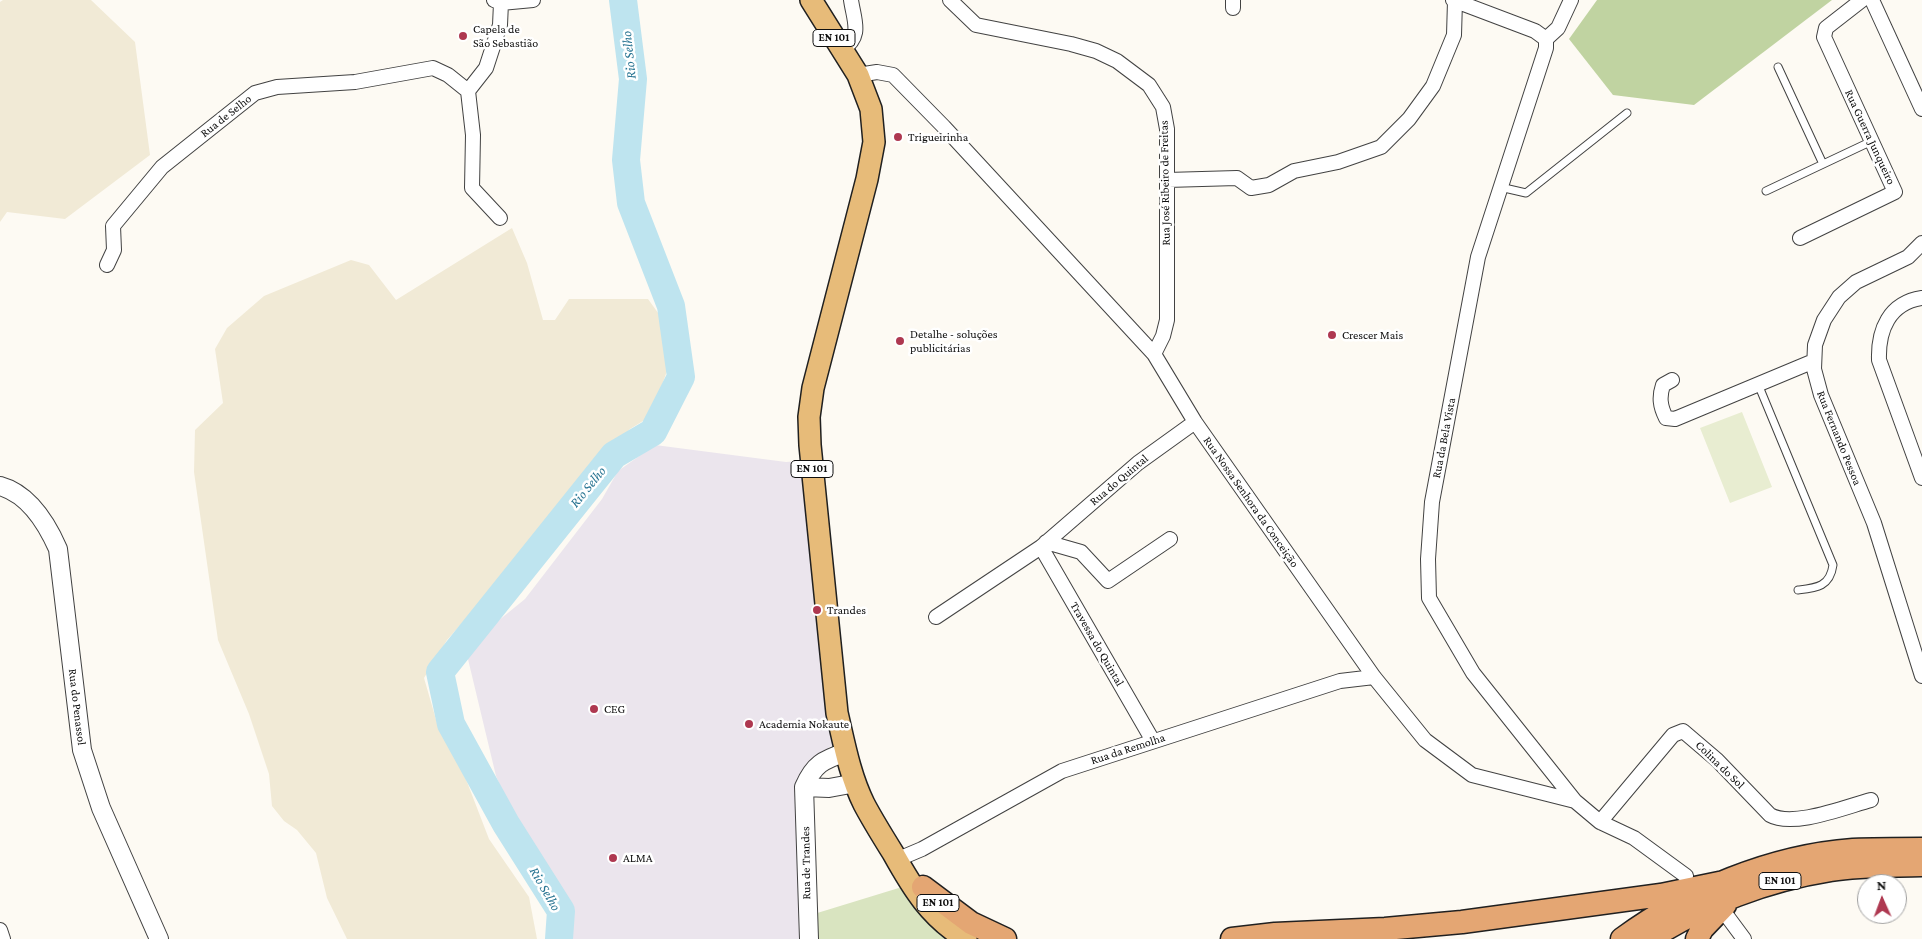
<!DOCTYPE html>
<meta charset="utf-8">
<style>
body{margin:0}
#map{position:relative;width:1922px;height:939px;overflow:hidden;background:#fdfaf3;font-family:"Crimson Pro",serif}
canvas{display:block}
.north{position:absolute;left:1857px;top:874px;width:50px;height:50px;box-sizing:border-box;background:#fff;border:1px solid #9f9f9f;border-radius:50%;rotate:358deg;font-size:14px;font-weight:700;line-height:20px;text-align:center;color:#0f0f0f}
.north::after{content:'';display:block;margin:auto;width:18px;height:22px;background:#ae3850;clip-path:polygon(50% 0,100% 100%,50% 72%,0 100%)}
</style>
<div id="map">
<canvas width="1922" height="939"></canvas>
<div class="north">N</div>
</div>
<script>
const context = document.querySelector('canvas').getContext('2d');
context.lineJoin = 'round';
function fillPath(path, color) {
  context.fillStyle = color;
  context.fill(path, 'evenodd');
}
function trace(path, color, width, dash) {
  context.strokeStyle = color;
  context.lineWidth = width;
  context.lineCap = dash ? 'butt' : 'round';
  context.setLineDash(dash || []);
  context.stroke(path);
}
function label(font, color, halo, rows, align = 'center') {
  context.font = font + ' "Crimson Pro",serif';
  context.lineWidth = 5;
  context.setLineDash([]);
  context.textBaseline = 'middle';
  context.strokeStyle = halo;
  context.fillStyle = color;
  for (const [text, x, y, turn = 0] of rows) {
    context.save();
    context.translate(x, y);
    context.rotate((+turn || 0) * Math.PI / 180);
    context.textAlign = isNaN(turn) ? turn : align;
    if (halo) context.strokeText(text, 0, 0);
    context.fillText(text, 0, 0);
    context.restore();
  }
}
fillPath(new Path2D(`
 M655,445L786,462L810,460L841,743L829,747L827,758L811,770L805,939H572L573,909L510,809L496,776L467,655L482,634L525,599L602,499L618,471Z`), '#ebe5ed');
fillPath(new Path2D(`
 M3,0H91L135,42L150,155L65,219L7,212L0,222V2Z
 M512,228L527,263L543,320H555L569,299H648L661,317L667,371L651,416L630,429L588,469L516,562L447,640L424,678L437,723L462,769L489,839L529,897L537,939H347L327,898L316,853L297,830L284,821L272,806L269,774L249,714L218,640L194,472L195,430L223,403L215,349L227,328L264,296L351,260L369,265L396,300Z`), '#f1ead6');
fillPath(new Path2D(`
 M902,887L956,939H816L814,914Z`), '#d9e4c0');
fillPath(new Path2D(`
 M1597,0H1832L1694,105L1613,95L1569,39Z`), '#c0d3a1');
fillPath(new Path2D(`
 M1742,412L1772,487L1730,503L1700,428Z`), '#e8edd1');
trace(new Path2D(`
 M559,939L561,911L506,824L451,724L440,672L614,455L653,432L681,377L671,306L631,203L626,160L633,79L623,0`), '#bee4ef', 28);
const service = new Path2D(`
 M1778,67L1823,164
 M1500,187L1526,193L1627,113
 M1766,191L1872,141
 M1758,384L1833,565C1830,587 1816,588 1798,590`);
const minor = new Path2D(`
 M494,0L501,3L533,0
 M950,0L976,25L1071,44L1096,51L1117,61L1149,85L1163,107L1167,129V320L1163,336L1154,354
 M1233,0V8
 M1453,0L1535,31L1546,39
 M1872,0L1922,109
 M1546,39V48L1478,257L1432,502L1428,559L1429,598L1473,673L1575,801
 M1546,39L1558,28L1571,0
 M842,50C863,36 854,21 851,0
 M858,75L877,72L893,75L944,127L1154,354L1195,422L1374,677L1425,740L1472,775L1575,801L1600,822L1634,838L1686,876
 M468,91L473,135L472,188L500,218
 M1167,180L1237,178L1251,188L1269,185L1294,171L1338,162L1381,147L1409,119L1433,86L1454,35L1455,1
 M1800,238L1895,192L1824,37L1826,28L1862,0
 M1922,243L1908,257L1856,282L1839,297L1824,320L1815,345L1814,369L1821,395L1874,523L1922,676
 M107,265L114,250L113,226L162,167L255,93L277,87L355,82L433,68L448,75L468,91L486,68L500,25L501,3
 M1922,298C1889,303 1878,330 1879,360L1922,478
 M1672,380L1663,385C1659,397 1660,406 1666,418L1675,419L1814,361
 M1046,542L1081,552L1108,581L1170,539
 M1041,547L1153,741
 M936,617L1041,547L1138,463L1195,422
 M1600,822L1673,735L1683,731L1717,760L1770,815C1793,828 1845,807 1871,800
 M896,860L922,849L1062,771L1340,681L1374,677
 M1727,916L1744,939
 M0,930L3,939`);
const tertiary = new Path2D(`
 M0,486C29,494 47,524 58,549L82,750L101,808L159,939
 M804,787L829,788L856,783
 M809,939L804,787C814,764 823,760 846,752`);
const primary = new Path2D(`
 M811,0L858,75L871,109L874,142L867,179L813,388L809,417L810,445L837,713C844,743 850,776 864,804C873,821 883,837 893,853C913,889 930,917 966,939`);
const trunk = new Path2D(`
 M923,887L971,923L1005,939
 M1232,939L1275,934L1385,929L1462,922L1661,895L1724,882
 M1622,939C1688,891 1771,856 1853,850C1876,849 1899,849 1922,849
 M1650,939C1703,904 1768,880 1831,870C1861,865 1892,866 1922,865
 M1697,939L1702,929L1725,905`);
trace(service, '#424242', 9);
trace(minor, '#424242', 16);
trace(tertiary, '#424242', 20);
trace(primary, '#202020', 24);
trace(trunk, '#202020', 25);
trace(service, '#fff', 7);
trace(minor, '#fff', 14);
trace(tertiary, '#fff', 18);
trace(primary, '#e7bb79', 21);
trace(trunk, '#e4a673', 22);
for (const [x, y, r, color] of [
 [463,36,5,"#ae3850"],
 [898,137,5,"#ae3850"],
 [1332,335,5,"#ae3850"],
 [900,341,5,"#ae3850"],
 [817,610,5,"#ae3850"],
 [594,709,5,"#ae3850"],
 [749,724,5,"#ae3850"],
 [613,858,5,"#ae3850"]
]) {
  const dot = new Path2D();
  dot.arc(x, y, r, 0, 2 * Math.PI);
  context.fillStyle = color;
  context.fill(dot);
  trace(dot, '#fff', 2);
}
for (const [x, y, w] of [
 [834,38,42],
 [812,469,42],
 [1780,881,42],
 [938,903,42]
]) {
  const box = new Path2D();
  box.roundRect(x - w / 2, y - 8.5, w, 17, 4);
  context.fillStyle = '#fff';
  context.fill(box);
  trace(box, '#0f0f0f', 1);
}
label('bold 11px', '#0f0f0f', null, [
 ["EN 101",834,38],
 ["EN 101",812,469],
 ["EN 101",1780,881],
 ["EN 101",938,903]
]);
label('12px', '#0f0f0f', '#fff', [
 ["Capela de",473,29],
 ["São Sebastião",473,43],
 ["Trigueirinha",908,137],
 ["Detalhe - soluções",910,334],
 ["publicitárias",910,348],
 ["Crescer Mais",1342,335],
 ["Trandes",827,610],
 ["CEG",604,709],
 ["Academia Nokaute",759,724],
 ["ALMA",623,858]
], 'left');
label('12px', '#0f0f0f', '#fff', [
 ["Rua de Selho",226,116,-38],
 ["Rua Guerra Junqueiro",1870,137,65],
 ["Rua José Ribeiro de Freitas",1165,183,-91],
 ["Rua da Bela Vista",1444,438,-79],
 ["Rua Fernando Pessoa",1839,438,68],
 ["Rua do Quintal",1119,480,-40],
 ["Rua Nossa Senhora da Conceição",1251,502,55],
 ["Travessa do Quintal",1097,644,60],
 ["Rua do Penassol",77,707,83],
 ["Rua da Remolha",1128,749,-18],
 ["Colina do Sol",1720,765,44],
 ["Rua de Trandes",806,863,-91]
]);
label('italic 14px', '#287492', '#fff', [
 ["Rio Selho",629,55,-96],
 ["Rio Selho",588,487,-51],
 ["Rio Selho",545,889,60]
]);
</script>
